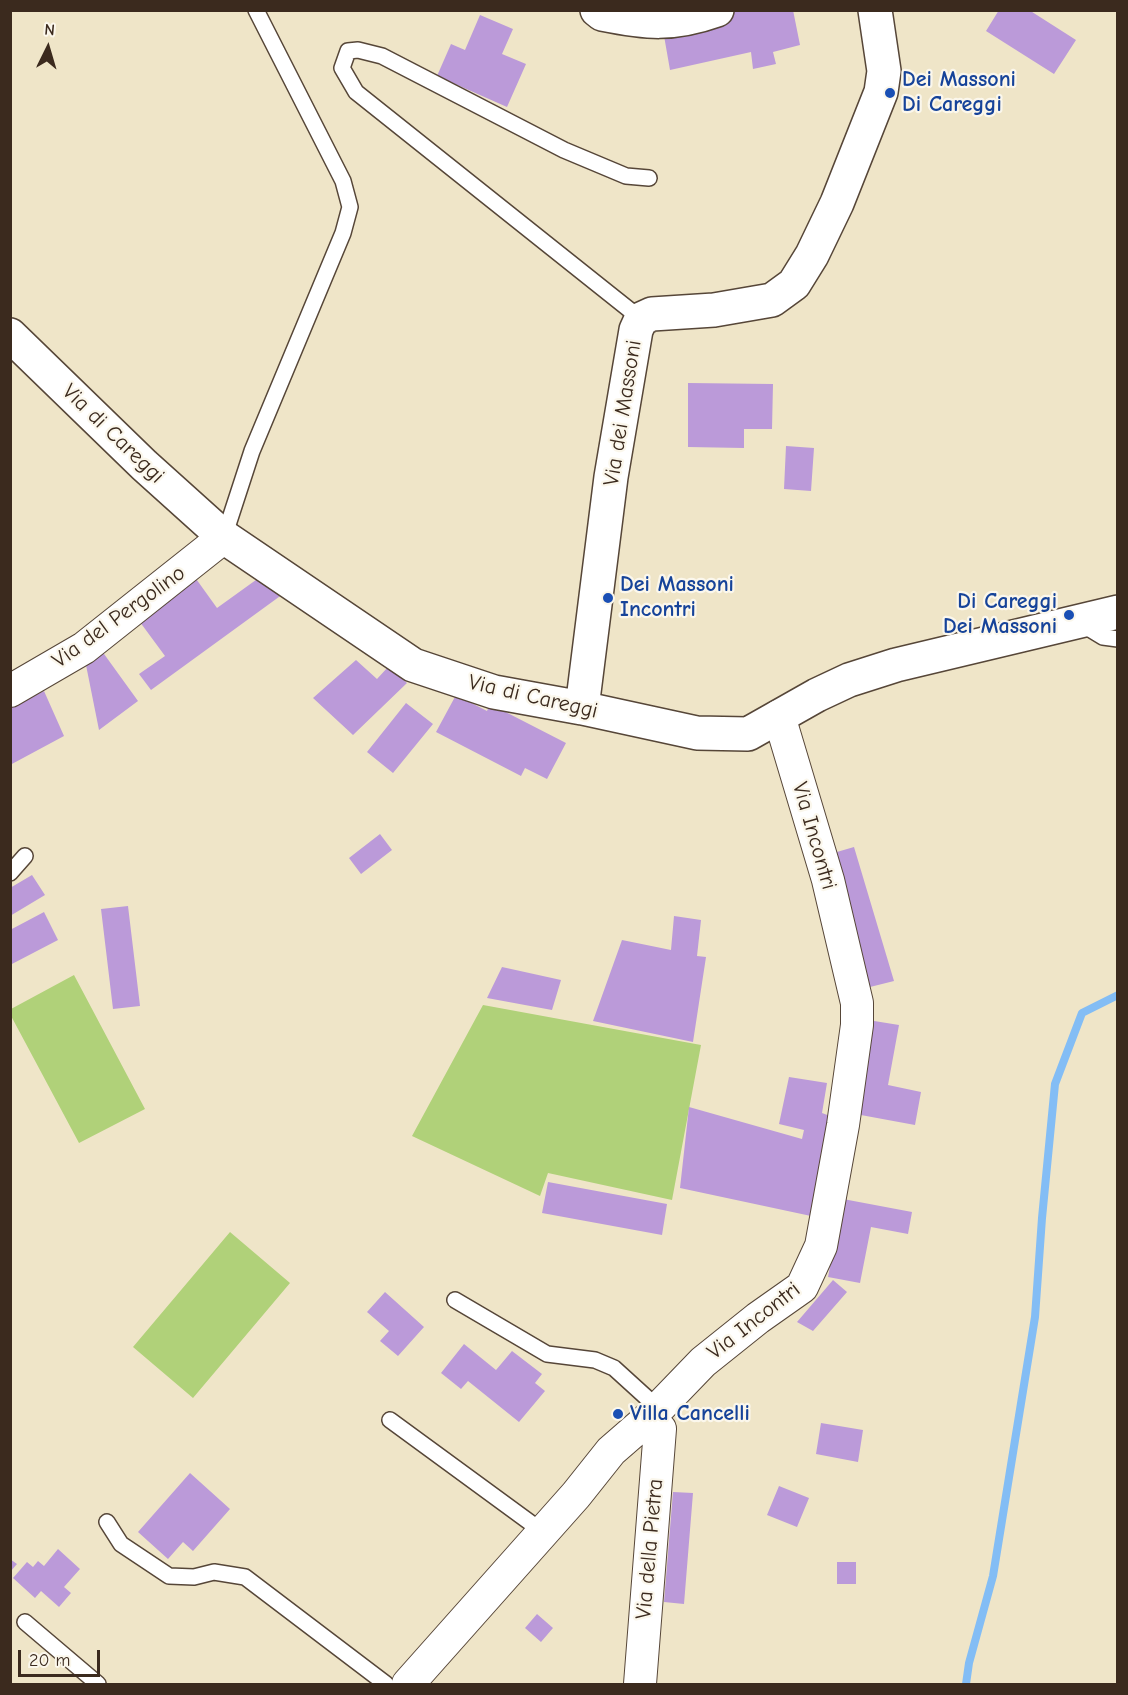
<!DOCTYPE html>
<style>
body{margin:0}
#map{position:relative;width:1128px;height:1695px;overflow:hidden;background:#efe5c8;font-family:"Comic Neue",sans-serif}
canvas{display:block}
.frame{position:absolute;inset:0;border:12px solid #3b2a1e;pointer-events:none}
.north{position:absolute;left:18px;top:18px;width:60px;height:60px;-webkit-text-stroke:4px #fbf7ec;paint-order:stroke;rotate:5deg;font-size:16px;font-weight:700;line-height:24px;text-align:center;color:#3b2a1e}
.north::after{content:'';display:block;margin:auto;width:21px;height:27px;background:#3b2a1e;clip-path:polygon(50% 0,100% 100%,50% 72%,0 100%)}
.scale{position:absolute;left:18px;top:1650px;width:82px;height:27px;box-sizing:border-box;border:3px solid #3b2a1e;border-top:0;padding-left:8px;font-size:18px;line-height:21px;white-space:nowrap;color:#3b2a1e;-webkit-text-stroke:4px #fbf7ec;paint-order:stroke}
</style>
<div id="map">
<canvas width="1128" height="1695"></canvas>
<div class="frame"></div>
<div class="north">N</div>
<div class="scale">20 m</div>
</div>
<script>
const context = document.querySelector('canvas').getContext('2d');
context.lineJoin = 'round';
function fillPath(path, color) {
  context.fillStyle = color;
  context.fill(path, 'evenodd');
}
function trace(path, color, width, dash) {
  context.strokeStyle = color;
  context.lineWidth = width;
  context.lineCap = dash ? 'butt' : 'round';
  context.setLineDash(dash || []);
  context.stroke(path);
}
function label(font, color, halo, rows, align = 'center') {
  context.font = font + ' "Comic Neue",sans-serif';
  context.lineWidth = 4.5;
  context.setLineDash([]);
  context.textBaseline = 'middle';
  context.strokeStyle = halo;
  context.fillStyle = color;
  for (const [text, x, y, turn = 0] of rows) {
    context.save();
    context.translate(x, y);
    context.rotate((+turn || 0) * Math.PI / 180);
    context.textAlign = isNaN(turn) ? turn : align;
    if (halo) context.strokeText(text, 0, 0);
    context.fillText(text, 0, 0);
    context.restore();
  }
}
fillPath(new Path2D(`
 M74,975L145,1109L79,1143L10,1014L11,1009Z
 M483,1005L701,1045L672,1200L548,1173L540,1196L412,1136Z
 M230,1232L290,1283L193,1398L133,1347Z`), '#b0d179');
trace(new Path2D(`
 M966,1684L969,1663L993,1576L1035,1317L1042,1218L1055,1084L1082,1013L1118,995`), '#83bdf5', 8);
fillPath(new Path2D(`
 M727,10H793L800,45L773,52L776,64L753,69L751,52L670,70L663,30Z
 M999,10H1029L1076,40L1054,74L986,31Z
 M480,15L513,29L502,54L526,64L507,107L437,76L451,44L465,50Z
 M688,383L773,384L772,429H744V448L688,447Z
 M786,446L814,448L811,491L784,489Z
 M267,572L283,594L151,690L139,674L165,656L137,618L194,576L217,608Z
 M99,647L138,701L99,730L84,655Z
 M356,660L377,679L388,667L407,683L353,735L313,698Z
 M44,691L64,736L10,765V708Z
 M456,695L487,711L490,704L566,743L547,779L525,768L521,776L436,732Z
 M406,703L433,724L393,773L367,752Z
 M380,834L392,850L361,874L349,858Z
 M854,847L894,981L870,987L830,854Z
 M32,875L45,895L10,916V888Z
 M128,906L140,1006L113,1009L101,909Z
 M44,912L58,940L10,965V930Z
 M674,916L701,920L697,956L706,957L693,1042L593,1021L622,940L671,950Z
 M502,967L561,980L552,1010L487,998Z
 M868,1020L899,1025L888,1085L921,1092L915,1125L850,1113Z
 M789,1077L827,1083L822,1113L830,1116L811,1216L680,1188L689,1107L802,1139L804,1130L779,1124Z
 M548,1182L667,1204L662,1235L542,1213Z
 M843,1199L912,1212L908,1234L871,1227L860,1283L828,1277Z
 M833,1280L847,1292L813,1331L797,1322Z
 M385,1292L424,1327L398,1356L380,1341L389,1331L367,1312Z
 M464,1344L496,1370L512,1351L542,1374L535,1383L545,1391L519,1422L468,1381L461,1389L441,1373Z
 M821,1423L863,1430L858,1462L816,1454Z
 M190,1473L230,1509L193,1551L183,1542L168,1559L138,1532Z
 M779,1486L809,1498L797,1527L767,1515Z
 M673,1492L693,1493L684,1604L664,1602Z
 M58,1549L80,1569L64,1587L71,1593L59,1607L41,1591L35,1598L13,1578L27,1562L33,1567L38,1561L44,1566Z
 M10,1559L17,1564L10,1572Z
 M837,1562H856V1584H837Z
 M537,1614L553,1628L541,1642L525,1628Z`), '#bb9ad9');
const service = new Path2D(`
 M641,319L356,92L342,68L348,51L358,50L382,56L564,150L626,176L649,178
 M224,537L252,451L343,233L350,207L343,181L256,10
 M1080,623L1103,637L1118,639
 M10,873L25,856
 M455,1300L547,1354L595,1360L614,1368L658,1408
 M390,1420L543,1532
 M107,1522L121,1544L169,1576L194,1577L214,1572L245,1577L386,1684
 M25,1622L98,1684`);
const minor = new Path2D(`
 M10,691L84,648L224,537
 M408,1684L576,1495L611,1451L649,1418L703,1362L758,1318L802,1287L821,1246L843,1125L857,1025V1003L828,880L779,716
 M640,1684L660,1429L649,1418`);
const tertiary = new Path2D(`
 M597,10L602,14C647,23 672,26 717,10
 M10,335L144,465L224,537L413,665L494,692L582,708L697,733L748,734L817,695L849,680L896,665L1118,612
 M582,708L611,477L636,330L641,319L652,314L714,310L772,300L794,284L812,255L837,203L881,92L884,71L875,10`);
trace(service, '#564638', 18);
trace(minor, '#564638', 34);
trace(tertiary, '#564638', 36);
trace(service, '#fff', 15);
trace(minor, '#fff', 32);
trace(tertiary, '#fff', 33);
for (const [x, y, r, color] of [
 [890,93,6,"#1a4fb4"],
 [608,598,6,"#1a4fb4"],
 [1069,615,6,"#1a4fb4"],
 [618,1414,6,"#1a4fb4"]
]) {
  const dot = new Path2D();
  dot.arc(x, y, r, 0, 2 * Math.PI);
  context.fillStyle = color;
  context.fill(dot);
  trace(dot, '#fbf7ec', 2);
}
label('bold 22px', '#164399', '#fbf7ec', [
 ["Dei Massoni",902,80],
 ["Di Careggi",902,105],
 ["Dei Massoni",620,585],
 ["Incontri",620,610],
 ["Di Careggi",1057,602,"right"],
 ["Dei Massoni",1057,627,"right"],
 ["Villa Cancelli",630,1414]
], 'left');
label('22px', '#3b2a1e', '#fbf7ec', [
 ["Via dei Massoni",623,413,-81],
 ["Via di Careggi",113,434,44],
 ["Via del Pergolino",119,617,-36],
 ["Via di Careggi",533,697,13],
 ["Via Incontri",814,836,74],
 ["Via Incontri",754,1321,-38],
 ["Via della Pietra",650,1549,-85]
]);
</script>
